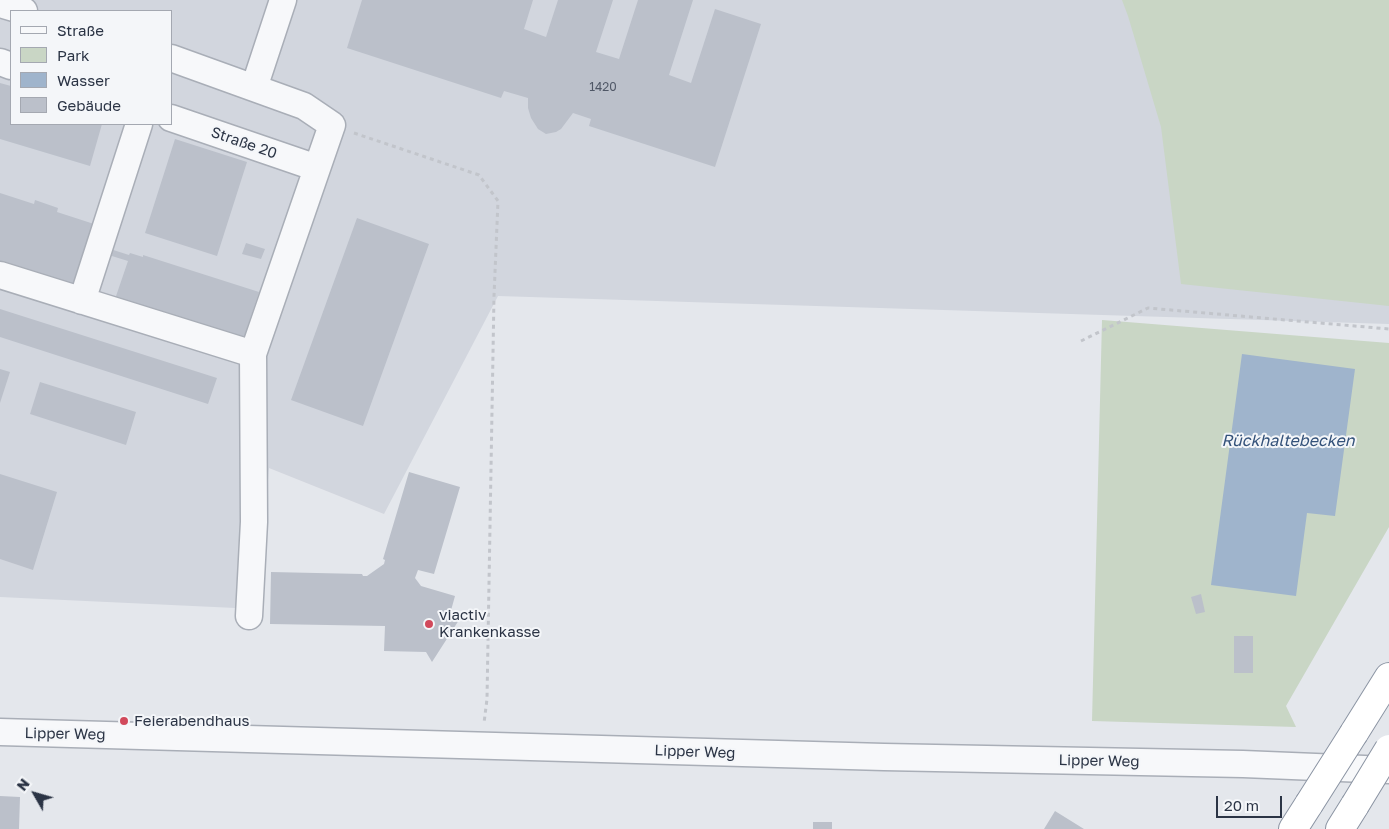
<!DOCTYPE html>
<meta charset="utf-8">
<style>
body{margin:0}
#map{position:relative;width:1389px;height:829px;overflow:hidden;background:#e4e7ec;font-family:"Golos Text",sans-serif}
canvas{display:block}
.legend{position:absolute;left:10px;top:10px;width:162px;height:115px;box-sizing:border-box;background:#f4f6f9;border:1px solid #a4a8b1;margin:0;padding:6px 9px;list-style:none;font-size:15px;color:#2b3445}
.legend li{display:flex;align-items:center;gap:10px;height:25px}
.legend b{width:25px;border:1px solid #a4a8b1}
.north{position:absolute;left:10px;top:769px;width:50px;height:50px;-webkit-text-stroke:4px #f4f6f9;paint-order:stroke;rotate:308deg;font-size:14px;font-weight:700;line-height:20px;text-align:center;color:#2b3445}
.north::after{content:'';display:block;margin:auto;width:18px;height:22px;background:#2b3445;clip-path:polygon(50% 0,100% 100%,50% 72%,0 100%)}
.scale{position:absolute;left:1216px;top:796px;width:66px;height:22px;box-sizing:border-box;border:2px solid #2b3445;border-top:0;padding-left:6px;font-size:15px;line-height:18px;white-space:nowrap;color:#2b3445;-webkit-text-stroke:4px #f4f6f9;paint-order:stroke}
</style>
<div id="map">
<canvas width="1389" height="829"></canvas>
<ul class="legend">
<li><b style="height:6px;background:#f7f8fa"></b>Straße</li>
<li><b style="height:14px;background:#c9d6c5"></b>Park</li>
<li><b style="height:14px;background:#9fb4cc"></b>Wasser</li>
<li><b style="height:14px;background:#bbc0ca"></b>Gebäude</li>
</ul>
<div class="north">N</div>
<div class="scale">20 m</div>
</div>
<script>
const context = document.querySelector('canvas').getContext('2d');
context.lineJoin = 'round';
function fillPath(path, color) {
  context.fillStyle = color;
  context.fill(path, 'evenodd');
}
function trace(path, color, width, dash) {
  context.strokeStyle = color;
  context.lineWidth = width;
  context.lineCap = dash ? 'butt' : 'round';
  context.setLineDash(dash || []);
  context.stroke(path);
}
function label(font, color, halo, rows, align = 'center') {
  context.font = font + ' "Golos Text",sans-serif';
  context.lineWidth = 4;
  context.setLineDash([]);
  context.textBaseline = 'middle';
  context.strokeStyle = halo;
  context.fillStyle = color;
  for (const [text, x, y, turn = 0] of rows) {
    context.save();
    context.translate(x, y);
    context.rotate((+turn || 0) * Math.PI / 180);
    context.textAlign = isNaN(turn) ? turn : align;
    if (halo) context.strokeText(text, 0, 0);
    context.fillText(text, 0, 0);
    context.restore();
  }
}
fillPath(new Path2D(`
 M0,0H1389V324L498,296L384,514L269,468L257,609L0,597ZM11,11H171V124H11Z`), '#d2d6de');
fillPath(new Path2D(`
 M1122,0H1389V306L1181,284L1161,127L1128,16Z
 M1102,320L1389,343V527L1286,706L1296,727L1092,721Z`), '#c9d6c5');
fillPath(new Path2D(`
 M1242,354L1355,369L1335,516L1307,513L1296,596L1211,585Z`), '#9fb4cc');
fillPath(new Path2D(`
 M362,0H533L524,29L546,37L558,0H613L596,52L619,59L638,0H693L669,75L691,83L715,9L761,24L715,167L589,126L591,119L573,113L561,129L556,132L546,134L538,129L531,118L528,108V98L504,91L501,98L347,48Z
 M0,83L11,86V124H102L90,166L0,139Z
 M175,139L247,162L217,256L145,233Z
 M0,193L34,204L35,200L58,208L57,212L94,224L88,242L129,255L130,253L143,257V255L259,292L242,343L114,302L128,261L86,248L73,289L0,265Z
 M357,218L429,244L363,426L291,400Z
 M246,243L265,249L261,259L242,254Z
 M0,309L217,378L208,404L0,337Z
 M0,369L10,372L0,403Z
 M40,382L136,412L126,445L30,414Z
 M409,472L460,487L434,574L418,570L415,578L421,586L455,596L450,614L459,620L432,662L426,652L384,651L385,626L270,624L271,572L362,574L363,576H367L384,564L385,560L383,559Z
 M0,474L57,492L33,570L0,559Z
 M1201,594L1205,612L1196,614L1191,597Z
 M1234,636H1253V673H1234Z
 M0,796L20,797L19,829H0Z
 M1055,811L1084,829H1044Z
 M813,822H832V829H813Z`), '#bbc0ca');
const minor = new Path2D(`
 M0,4L24,11
 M171,58L304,106L332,125L253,354L254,522L249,616
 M0,62L11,66
 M254,88L283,0
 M171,118L317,168
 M0,275L253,354
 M82,301L139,124
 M0,732L884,757L1243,764L1389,770`);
const highway = new Path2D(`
 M1354,733L1389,677
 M1293,829L1309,804
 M1340,829L1355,805`);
trace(minor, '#a9aeb7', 29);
trace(highway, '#8b94a3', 30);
trace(new Path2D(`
 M354,133L479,175L498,201L494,296L487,699L484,723
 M1081,341L1148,308L1389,329`), '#c2c5cb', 3, [4, 4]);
trace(minor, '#f7f8fa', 26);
trace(highway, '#fff', 28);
const highwayBridge = new Path2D(`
 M1309,804L1354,733
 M1355,805L1389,749`);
trace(highwayBridge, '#8b94a3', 30, []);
trace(highwayBridge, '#fff', 28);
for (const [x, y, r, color] of [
 [429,624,5,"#d1495b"],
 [124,721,5,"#d1495b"]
]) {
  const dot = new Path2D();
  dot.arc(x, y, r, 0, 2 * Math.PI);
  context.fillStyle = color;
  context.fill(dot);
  trace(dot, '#f4f6f9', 2);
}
label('12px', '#4f5766', null, [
 ["1420",603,87]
]);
label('15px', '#2b3445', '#f4f6f9', [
 ["Straße 20",244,143,19],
 ["Lipper Weg",65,734,1],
 ["Lipper Weg",695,752,2],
 ["Lipper Weg",1099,761,1]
]);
label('15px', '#2b3445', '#f4f6f9', [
 ["viactiv",439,615],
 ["Krankenkasse",439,632],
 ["Feierabendhaus",134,721]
], 'left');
label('italic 16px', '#34527a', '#f4f6f9', [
 ["Rückhaltebecken",1288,441]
]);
</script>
